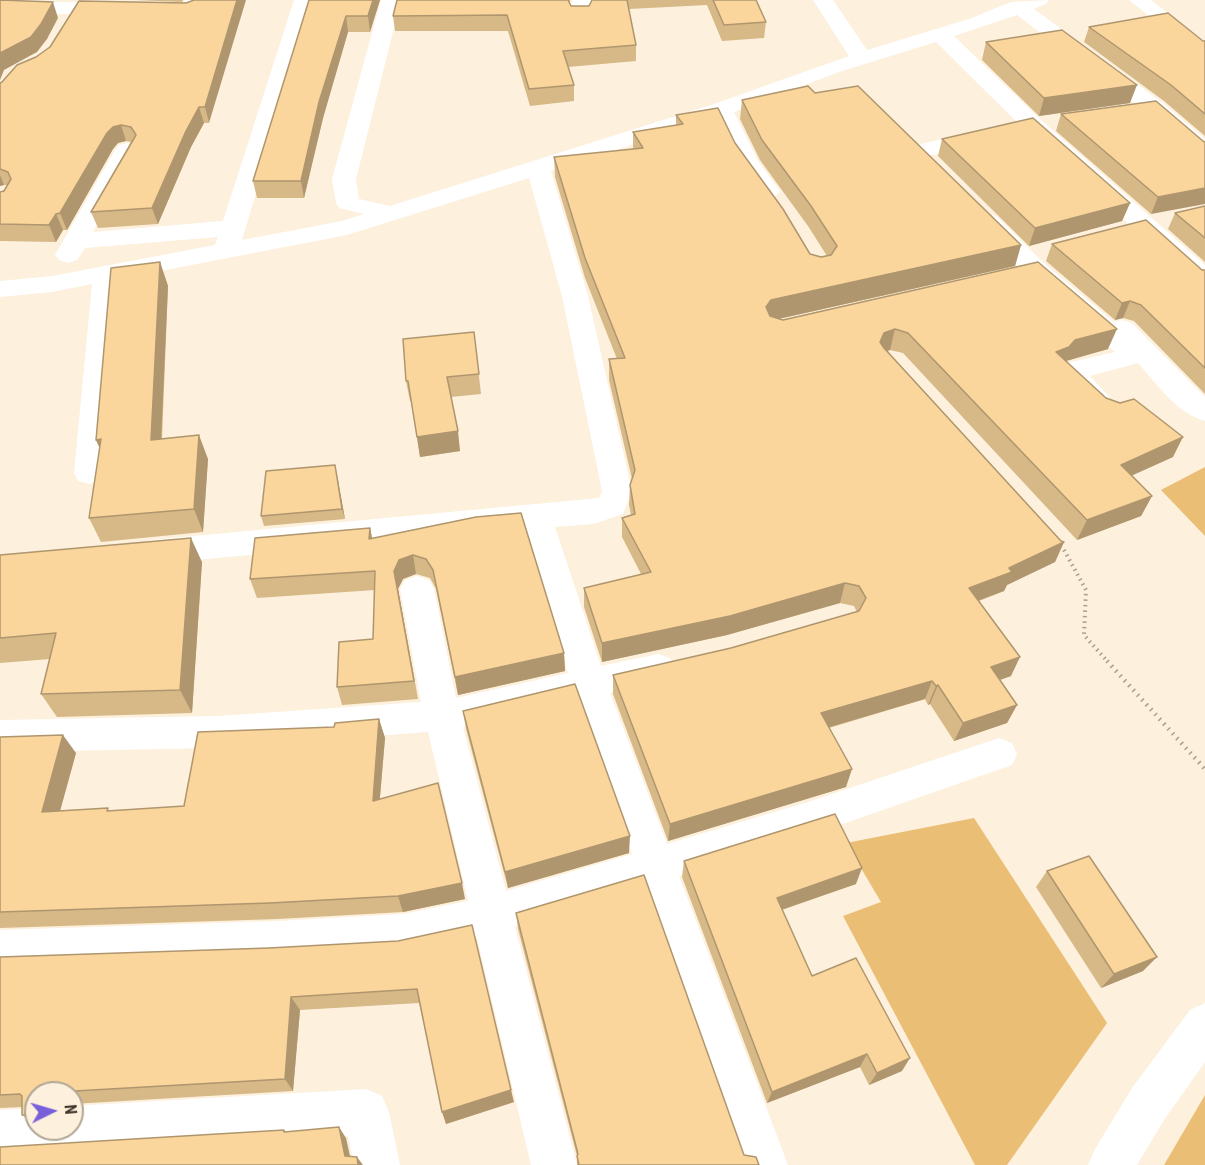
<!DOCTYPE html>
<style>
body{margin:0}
#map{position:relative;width:1205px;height:1165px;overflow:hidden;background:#fdf0dd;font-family:"Roboto Condensed",sans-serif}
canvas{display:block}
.north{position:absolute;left:24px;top:1081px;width:60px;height:60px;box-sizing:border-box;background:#fdf0dd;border:2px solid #b1a696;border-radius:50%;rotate:85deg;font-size:16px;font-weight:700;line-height:24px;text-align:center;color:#40382b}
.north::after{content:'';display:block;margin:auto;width:21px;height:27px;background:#7860db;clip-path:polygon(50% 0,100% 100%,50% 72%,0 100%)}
</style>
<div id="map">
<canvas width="1205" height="1165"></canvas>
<div class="north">N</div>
</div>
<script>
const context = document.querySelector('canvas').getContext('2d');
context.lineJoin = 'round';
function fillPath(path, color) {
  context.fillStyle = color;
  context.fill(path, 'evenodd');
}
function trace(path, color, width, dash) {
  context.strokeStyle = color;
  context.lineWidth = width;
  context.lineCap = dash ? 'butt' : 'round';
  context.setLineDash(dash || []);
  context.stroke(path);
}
fillPath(new Path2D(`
 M1205,467V536L1161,490Z
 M974,818L1107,1023L1007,1165H975L843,916L881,902L846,843Z
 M1205,1095V1165H1164Z`), '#eabe75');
trace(new Path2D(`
 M1064,550L1086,590L1084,635L1108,662`), '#aa9f8e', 4, [1.5, 4]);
trace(new Path2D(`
 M1107,661L1205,769`), '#aa9f8e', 4.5, [1.5, 5]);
fillPath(new Path2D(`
 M185,0H205L197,14L190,16L0,13V1L183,4Z
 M294,0H314L242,240L342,221L364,214L339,208L336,203L332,179L381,0H401L356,179L359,199L390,206L714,104L849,56L813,0H833L867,50L969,19L1011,2L1049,0L1046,4L1034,9L1163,103L1205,139V158L1197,156L1147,113L1017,15L954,36L1041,120L1205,265V287L1196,285L1025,130L936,42L839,72L734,112L758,161L780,191L776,196L768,198L760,196L735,162L715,118L551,171L588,296L632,491L623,514L593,524L555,527L601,666L658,654L670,658L675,668L670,678L610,693L667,844L808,802L999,738L1012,743L1017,754L1012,765L808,836L679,876L788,1165H742L644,888L515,927L577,1165H531L477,938L403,954L278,961L0,970V930L278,921L403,914L468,901L428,732L218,748L0,752V720L218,716L421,702L400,589L405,580L417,576L429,580L434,589L456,698L568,673L524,530L151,564L140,561L135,552L140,543L151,540L599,498L602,491L562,296L529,178L347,235L119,279L104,473L100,481L89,484L78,481L74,473L92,284L52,292L0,297V281L52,276L215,245L218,237L85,248L77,260L68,263L59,260L55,255L115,150L119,145L127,143L135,145L139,150L93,232L223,221ZM577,701L632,854L506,891L463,727Z
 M572,0H592L590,17L587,21H573L570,17Z
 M1129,0H1151L1205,41V57L1198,55Z
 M985,129L993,131L996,136L993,141L916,159L908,157L904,152L908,147Z
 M987,214L996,216L1046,265L1114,322L1122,320L1132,323L1205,397V421C1176,413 1157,384 1138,363L1090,376L1114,402L1110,409C1089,415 1068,393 1059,374L1067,363L1115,352L1028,277L978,226L975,221L978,216Z
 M1205,1003V1062L1164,1120L1137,1165H1088L1095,1149L1132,1088L1190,1010Z
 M366,1089L382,1096L389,1112L400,1165H354L348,1136L0,1156V1110L36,1108V1129H72V1106Z`), '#fff');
fillPath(new Path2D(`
 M134,0H183L182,2Z
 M309,0H380L370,32H348L323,118L304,198H257L253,181Z
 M570,0V4L571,6H589L592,0H756L766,22L764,38L722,41L707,5L629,9L636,45V61L568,67L574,85V101L530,106L508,31H395L393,16Z
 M186,3L209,123H204L191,147L158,224L98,228L91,212L131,142L126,141L118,143L113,149L67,230H63L56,242L0,241V192L4,191L7,185H4L0,186V83Z
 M1089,27L1205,41V136L1164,101L1084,42Z
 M986,42L1130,103L1039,116L982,60Z
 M815,93L1021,245L1015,266L779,319L783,320L1038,262L1108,349L1066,361L1106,398L1173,457L1132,475L1152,496L1141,516L1077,540L903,353L890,350L887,351L1061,541L1064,542L1055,562L1007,585L1004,591L979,601L1011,676L1000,680L1017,705L1007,723L954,741L930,704L928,705L925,699L829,728L846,787L668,841L613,694V675L731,648L857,612L854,606L840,603L727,635L602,662L584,607V588L641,574L622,537V518L631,515L629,505L630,485L632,479L609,380V359H617L585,278L555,177L554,157L633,149V132L676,125V115L735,143L810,254L821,257L827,256L808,226L760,160L740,119L742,100Z
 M1061,114L1203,141L1151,214L1056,131Z
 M942,139L1130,203L1122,221L1029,246L938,156Z
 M1205,206V262L1168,229L1175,213Z
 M1052,244L1205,270V394L1134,321L1123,318L1115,320L1046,261Z
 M160,262L168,286L162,439L208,459L203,532L101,542L89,518L100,448L96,440Z
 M474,332L481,394L451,397L460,451L420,457L411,401H410L406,381Z
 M337,475L345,519L264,526L261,516Z
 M476,517L564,653L565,671L458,695L436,589L430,578L416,574L403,579L398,589L418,699L342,705L337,687L373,639L375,590L257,598L250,579L370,528L372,539Z
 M0,555L202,562L192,713L57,717L41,694L50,659L0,663Z
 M463,711L629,853L508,888L466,729Z
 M379,719L385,738L380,799L465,899L403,912L278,919L0,928V737L76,753L60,811H110L184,806L334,727Z
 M684,861L856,884L782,910L812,976L902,1071L869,1085L860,1067L767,1103L682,877Z
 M1047,871L1143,971L1101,988L1036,887Z
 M516,913L744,1155L759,1165H577V1156L518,929Z
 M398,941L514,1102L446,1124L419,1003L300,1010L293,1091L72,1104V1093H36V1125L22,1115V1107L0,1108V957L269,948Z`), '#d7b887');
fillPath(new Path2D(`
 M237,0H246L209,123L205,107Z
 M373,0H380L370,32L368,16Z
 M53,2L58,18L47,39L37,52L4,70L0,80V53Z
 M346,16L348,32L323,118L304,198L301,181L319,102Z
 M1137,85L1130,103L1039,116L1044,98Z
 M199,107L204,123L191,147L158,224L152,208L186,131Z
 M121,125L126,141L118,143L113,149L67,230L60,213L107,133L113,127Z
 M0,175L4,185L0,186Z
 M1205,188V204L1151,214L1158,197Z
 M1130,203L1122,221L1029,246L1035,228Z
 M56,214L63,230L56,242L49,225Z
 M1021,245L1015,266L769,321L766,307L771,300Z
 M160,262L168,286L160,464L151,440Z
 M1130,301L1123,318L1115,320L1122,303Z
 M895,329L890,350L879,354L880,342L884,333Z
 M1117,329L1108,349L1066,361L1056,352L1075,340Z
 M458,431L460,451L420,457L417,437Z
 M199,435L208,459L203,532L194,509Z
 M1183,437L1173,457L1111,485L1121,465Z
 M101,439L107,464L96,440Z
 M335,465L337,475L345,519L342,509Z
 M1152,496L1141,516L1077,540L1087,520Z
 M370,528L374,547L369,539Z
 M191,538L202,562L192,713L180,690Z
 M1064,542L1055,562L1007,585L1004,591L961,607L969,588Z
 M413,555L416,574L403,579L398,589L418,699L394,571L399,560Z
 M845,583L840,603L727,635L602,662V643Z
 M564,653L565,671L458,695L455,677Z
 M1020,657L1011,676L982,686L991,667Z
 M932,681L925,699L816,731L821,713Z
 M938,685L930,704L928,705L936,686Z
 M1017,705L1007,723L954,741L963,723Z
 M379,719L385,738L378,818L373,801Z
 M63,735L76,753L55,829L42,812Z
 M852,769L846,787L668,841L670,824Z
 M630,836L629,853L508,888L505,872Z
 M862,868L856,884L772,913L777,898Z
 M462,883L465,899L403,912L398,896Z
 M1157,957L1143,971L1101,988L1114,974Z
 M291,997L300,1010L293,1091L285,1079Z
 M867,1054L860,1067L767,1103L772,1092Z
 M910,1058L902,1071L869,1085L877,1073Z
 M511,1090L514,1102L446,1124L442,1112Z
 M339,1127L346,1138L352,1165L345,1156Z
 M357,1157L363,1165H358Z`), '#af966e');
const building = new Path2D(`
 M0,0L53,2L41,24L31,37L0,53Z
 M194,0H237L205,107H199L186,131L152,208L91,212L136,135L131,127L121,125L113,127L107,133L60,213L56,214L49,225L0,224V192L4,191L11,179L8,172L0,169V83L2,82L17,65L36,57L50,47L79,1L186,3Z
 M309,0H373L368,16H346L319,102L301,181H253Z
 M397,0H568L571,6H589L592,0H627L636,45L563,51L574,85L529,89L507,15L393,16Z
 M713,0H756L766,22L724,25Z
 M1168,13L1203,41H1205V114L1171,85L1089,27Z
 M1062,30L1137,85L1044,98L986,42Z
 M808,86L815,93L858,86L1021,245L771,300L766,307L770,316L783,320L1038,262L1117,329L1075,340L1069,347L1056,352L1106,398L1120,403L1134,399L1183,437L1121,465L1152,496L1087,520L908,333L895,329L884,333L880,342L884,348L1061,541L1064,542L1009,568L1012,572L969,588L1020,657L991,667L1017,705L963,723L938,685L936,686L932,681L821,713L852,769L670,824L613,675L731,648L859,611L866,598L859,586L845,583L730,616L602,643L584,588L651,572L622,518L635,514L630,485L635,470L609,359L625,358L585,258L554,157L643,148L633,132L683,124L676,115L718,108L735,143L783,209L810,254L821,257L831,255L837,246L811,206L762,140L742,100Z
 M1156,101L1203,141L1205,142V188L1158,197L1061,114Z
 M1033,118L1130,203L1035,228L942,139Z
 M1205,206V238L1175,213Z
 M1146,220L1202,270H1205V368L1141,305L1130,301L1122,303L1052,244Z
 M160,262L151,440L199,435L194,509L89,518L101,439L96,440L111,268Z
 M474,332L479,374L447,377L458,431L417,437L408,381H406L403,339Z
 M335,465L342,509L261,516L266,471Z
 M521,513L564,653L455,677L433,570L426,559L413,555L399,560L394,571L414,681L337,687L339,642L373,639L375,571L250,579L255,538L370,528L369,539L476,517Z
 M191,538L180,690L41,694L56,633L0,638V555Z
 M575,684L630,836L505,872L463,711Z
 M379,719L373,801L438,783L462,883L398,896L270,903L0,912V737L63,735L42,812L108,808L107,811L184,806L198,732L334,727L335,723Z
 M835,814L862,868L777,898L812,976L856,958L910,1058L877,1073L867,1054L772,1092L684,861Z
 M1089,856L1157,957L1114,974L1047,871Z
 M644,875L744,1155L756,1157L759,1165H579L577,1156L578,1154L516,913Z
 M472,925L511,1090L442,1112L417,989L291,997L285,1079L57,1092L56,1093H36V1115H22V1096L20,1094L0,1095V957L269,948L398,941Z
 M339,1127L345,1156L357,1157L358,1165H0V1147L284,1130V1132Z`);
fillPath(building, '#fad69d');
trace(building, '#af966e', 1.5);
</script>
